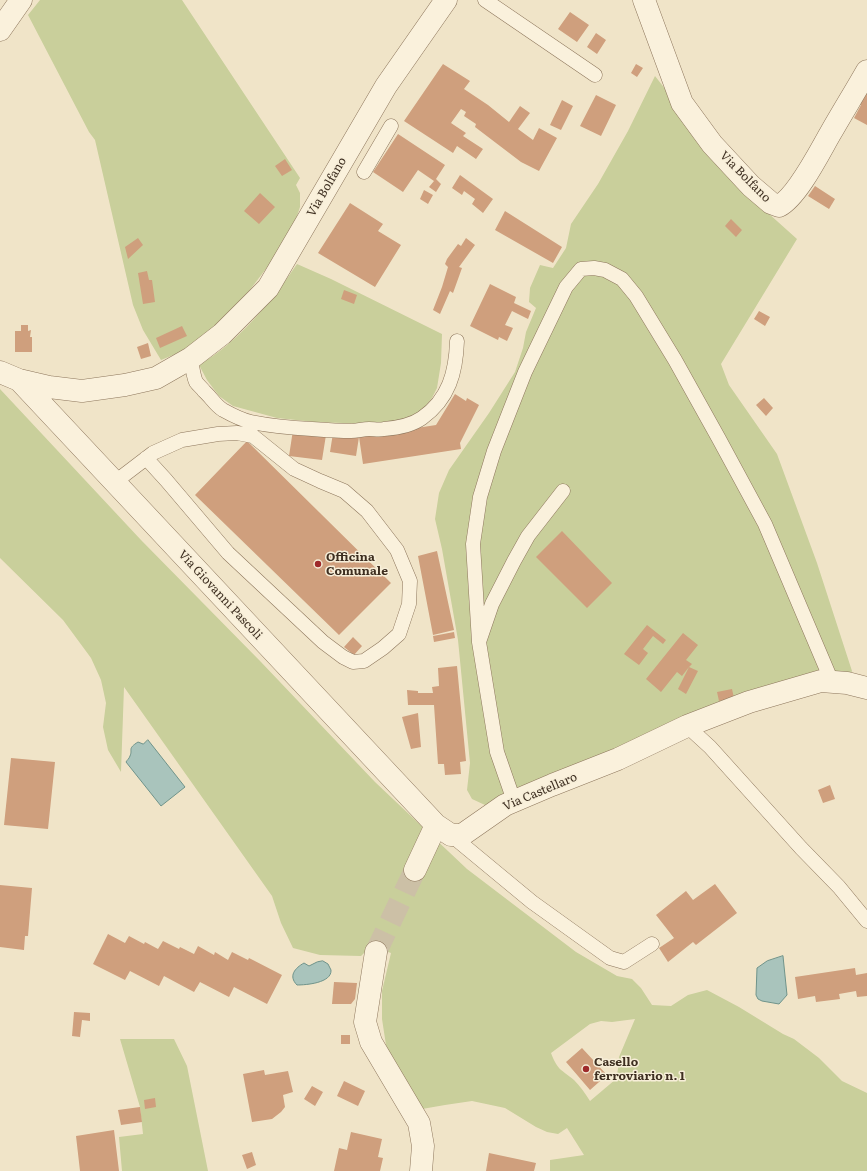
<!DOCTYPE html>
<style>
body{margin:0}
canvas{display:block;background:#f0e4c8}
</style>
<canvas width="867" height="1171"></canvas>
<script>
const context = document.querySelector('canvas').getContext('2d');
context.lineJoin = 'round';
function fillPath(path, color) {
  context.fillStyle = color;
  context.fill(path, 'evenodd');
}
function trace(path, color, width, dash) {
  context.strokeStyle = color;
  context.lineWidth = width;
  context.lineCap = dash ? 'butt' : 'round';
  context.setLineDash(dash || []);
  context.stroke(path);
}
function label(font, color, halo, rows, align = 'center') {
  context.font = font + ' Literata,serif';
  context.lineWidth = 3;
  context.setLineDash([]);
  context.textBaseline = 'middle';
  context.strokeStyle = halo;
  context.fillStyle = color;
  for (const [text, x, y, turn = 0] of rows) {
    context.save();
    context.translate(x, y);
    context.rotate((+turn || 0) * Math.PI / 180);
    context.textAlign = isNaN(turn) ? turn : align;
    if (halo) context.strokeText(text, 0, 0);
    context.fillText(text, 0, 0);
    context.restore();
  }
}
fillPath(new Path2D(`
 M40,0H182L300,178L296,185L300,193V207L296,219L275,257L249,291L215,330L193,347L161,360L143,330L133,305L95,140L89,132L28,15Z
 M655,76L673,99L758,204L797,239L721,364L729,385L777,454L817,563L852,671L847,683H829L518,797L485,805L472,799L467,790L470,763L458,640L442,549L435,519L439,493L449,470L489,413L515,372L523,348L526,332L536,308L529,302L530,288L540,265L553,268L566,248L571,224L598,184L628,131Z
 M297,264L331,279L442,334L441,363L437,388L432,398L424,408L414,415L395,422L371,424L315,422L277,418L233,406L219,396L207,380L199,365C208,359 218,353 226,346C254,323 277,293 297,264Z
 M0,389L141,540L261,662L375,782L467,869L576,952L617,976L632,979L641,988L652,1005L671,1006L688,995L707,990L739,1007L783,1034L794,1039L819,1058L842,1081L867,1093V1171H550V1160L584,1155L567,1128L558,1134L547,1132L536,1127L505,1108L472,1101L445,1105L422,1109L398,1075L386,1045L382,1019V991L391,953L371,946L361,956L320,955L293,948L281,923L272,896L124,687L121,772L108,750L103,727L106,703L101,680L91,658L63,620L0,558ZM635,1019L619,1057L618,1069L616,1079L590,1101C585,1093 580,1086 574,1080C561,1069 558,1071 551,1053L590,1024L601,1021L612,1022Z
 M120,1039H174L187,1066L208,1171H122L119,1137L143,1134L140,1107Z`), '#c9cf9b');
const water = new Path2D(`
 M148,740L185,787L161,806L126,762C127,760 129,759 130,756C133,749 127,749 138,742L143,744Z
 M783,956L787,995L779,1004L762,1001L758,999L756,995L757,968L767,961Z
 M323,961L328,964C329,966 330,968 331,970C332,983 306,985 297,985C288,976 295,968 304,963L309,966L317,962Z`);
fillPath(water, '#a9c4bc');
trace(water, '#6f938a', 1);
fillPath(new Path2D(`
 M570,12L589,25L577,42L558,29Z
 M596,33L606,40L597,54L587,47Z
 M443,64L470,81L464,89L488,105L509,122L520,106L530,113L518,129L533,140L539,128L557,138L539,171L521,162L475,127L476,124L464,116L466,112L461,109L451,123L466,133L463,136L483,149L476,159L457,146L453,153L404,121Z
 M636,64L643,68L637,77L631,73Z
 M867,86V125L854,118L861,105L858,103Z
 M596,95L616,105L601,136L580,126Z
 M562,100L573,106L561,130L550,125Z
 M398,134L445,165L436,179L441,184L436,192L429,187L434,181L418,170L403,192L373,172Z
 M285,159L292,170L282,176L275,166Z
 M460,175L493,199L483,213L472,204L475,199L464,191L462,195L452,188Z
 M815,186L835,199L829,209L808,196Z
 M424,190L433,195L428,204L420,199Z
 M260,193L275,207L259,224L244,211Z
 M350,203L383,224L378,231L401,245L375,287L318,253Z
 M505,211L562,247L553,263L495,230Z
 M731,219L742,230L736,237L725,226Z
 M138,238L143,245L128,259L125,247Z
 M466,238L475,245L459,267L462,268L453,293L450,291L440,314L433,310L442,287L448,267L445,264L447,259L458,244L461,246Z
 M147,271L149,280H152L155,302L143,304L138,273Z
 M490,284L516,297L514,303L531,311L528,319L512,311L505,325L513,328L507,341L499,337L498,340L470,326Z
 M344,290L357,295L354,304L341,299Z
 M759,311L770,317L765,326L754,319Z
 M21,325H28V331L31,330L30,337H32V352H15V331H21Z
 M182,326L187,336L160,348L156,338Z
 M148,343L151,356L141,359L137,347Z
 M455,394L466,401L467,398L479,405L460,443L461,449L363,464L359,437L436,425Z
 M764,398L773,408L766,416L756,405Z
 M293,430L326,435L322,460L289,456Z
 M333,433L359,437L356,456L330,452Z
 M247,441L391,583L339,635L195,495Z
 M562,531L612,583L587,608L536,557Z
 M437,551L454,630L433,635L418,556Z
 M647,625L666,640L663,644L653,636L643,649L648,653L639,665L624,654Z
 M454,632L455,638L434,642L433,636Z
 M683,633L698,645L686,660L692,664L689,667L698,671L686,694L678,689L689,667L682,676L677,672L661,692L646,679Z
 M353,637L362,646L354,655L344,647Z
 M457,666L466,761L460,762L461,774L445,775L444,764H438L434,705H408L407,690L418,691V693H433L432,687L439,686L438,668Z
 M732,689L734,698L719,701L717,692Z
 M418,713L421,747L411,749L402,717Z
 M11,758L55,762L48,829L4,825Z
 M830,785L835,799L823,803L818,790Z
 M715,884L737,913L696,945L693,942L668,962L659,948L674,938L656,915L686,891L693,900Z
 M0,885L32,888L28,936H25L24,950L0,947Z
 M108,934L125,943L129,936L144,944L145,942L158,949L163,941L179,949L180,947L194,954L198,946L214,955L215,952L228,960L232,952L248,960L249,958L282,975L267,1004L234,987L229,997L200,982L194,992L164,976L159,986L130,971L125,980L93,964Z
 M855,968L856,975L867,973V996L857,997L856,991L839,994L840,999L816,1002L815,996L798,999L795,977Z
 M334,982L357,983L355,999L351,1004H332Z
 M74,1012L90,1013V1021L82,1020L80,1037L72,1036Z
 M341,1035H350V1044H341Z
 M582,1048L607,1075L590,1090L566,1062Z
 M264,1070L265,1075L288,1071L293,1092L283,1095L285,1107L281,1112L272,1119L252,1122L243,1074Z
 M344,1081L365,1091L358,1106L337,1096Z
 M312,1086L323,1092L315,1106L304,1099Z
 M155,1098L156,1107L145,1109L144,1100Z
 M140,1107L142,1122L121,1125L118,1110Z
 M114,1130L119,1171H80L76,1136Z
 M351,1132L382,1139L378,1157L383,1158L380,1171H334L339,1148L347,1150Z
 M252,1152L256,1165L247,1169L242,1155Z
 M489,1153L536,1163L534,1171H486Z`), '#cf9f7d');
trace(new Path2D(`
 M376,952L415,870`), '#ccc0a6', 22, [22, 11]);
const lane = new Path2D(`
 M485,0L595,75
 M364,172L391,126
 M191,358C192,366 193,375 196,382C198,385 202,388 204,391C211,397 215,405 223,410C232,415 242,420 251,422C271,426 292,428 312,429C325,430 338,431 351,431C357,431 363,429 369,429C374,429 379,430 384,429C397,428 412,425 422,418C449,399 456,372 457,341
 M115,482L153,453L182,440L218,434L237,433L253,436L294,469L320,481L344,491L367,511L397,550L410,581L409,604L399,634L383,648L364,661L353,662L343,657L323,642L228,553L166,480L146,458
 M479,642L473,544L480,497L494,451L525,372L566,287L581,269L594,268L605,270L622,279L636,296L675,360L719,439L765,524L832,682
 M687,726L710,747L801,848L839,887L867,921
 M514,801L497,752L479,642L492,604L514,561L528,536L563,491
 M451,835L532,902L610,958L624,962L652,944`);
const street = new Path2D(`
 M644,0L682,103L712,144L751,186L771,203L779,206C797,197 819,153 830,134C842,113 855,92 867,71
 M0,30L21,0
 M0,372L19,380L436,825L451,835H462L505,805L552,785L618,759L687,726L749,702L821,681L847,683L867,688
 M19,380L49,387L82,391L125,385L156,378L191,358L222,334L268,288L386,86L446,0
 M415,870L436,825
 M376,952L365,1022L371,1042L419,1123L423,1146L421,1171`);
trace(lane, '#8d765c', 15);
trace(street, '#8d765c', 23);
trace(lane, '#faf1dc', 14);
trace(street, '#faf1dc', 22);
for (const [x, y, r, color] of [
 [318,564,4,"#9e2a2b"],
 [586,1069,4,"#9e2a2b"]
]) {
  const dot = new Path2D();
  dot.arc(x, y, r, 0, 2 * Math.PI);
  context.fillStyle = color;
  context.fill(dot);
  trace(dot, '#f7eed8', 1.5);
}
label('12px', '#3d2e20', '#f7eed8', [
 ["Via Bolfano",745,177,45],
 ["Via Bolfano",327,187,-60],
 ["Via Giovanni Pascoli",220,595,47],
 ["Via Castellaro",540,792,-23]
]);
label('bold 12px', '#3d2e20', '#f7eed8', [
 ["Officina",326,557],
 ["Comunale",326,571],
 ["Casello",594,1062],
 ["ferroviario n. 1",594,1076]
], 'left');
</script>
